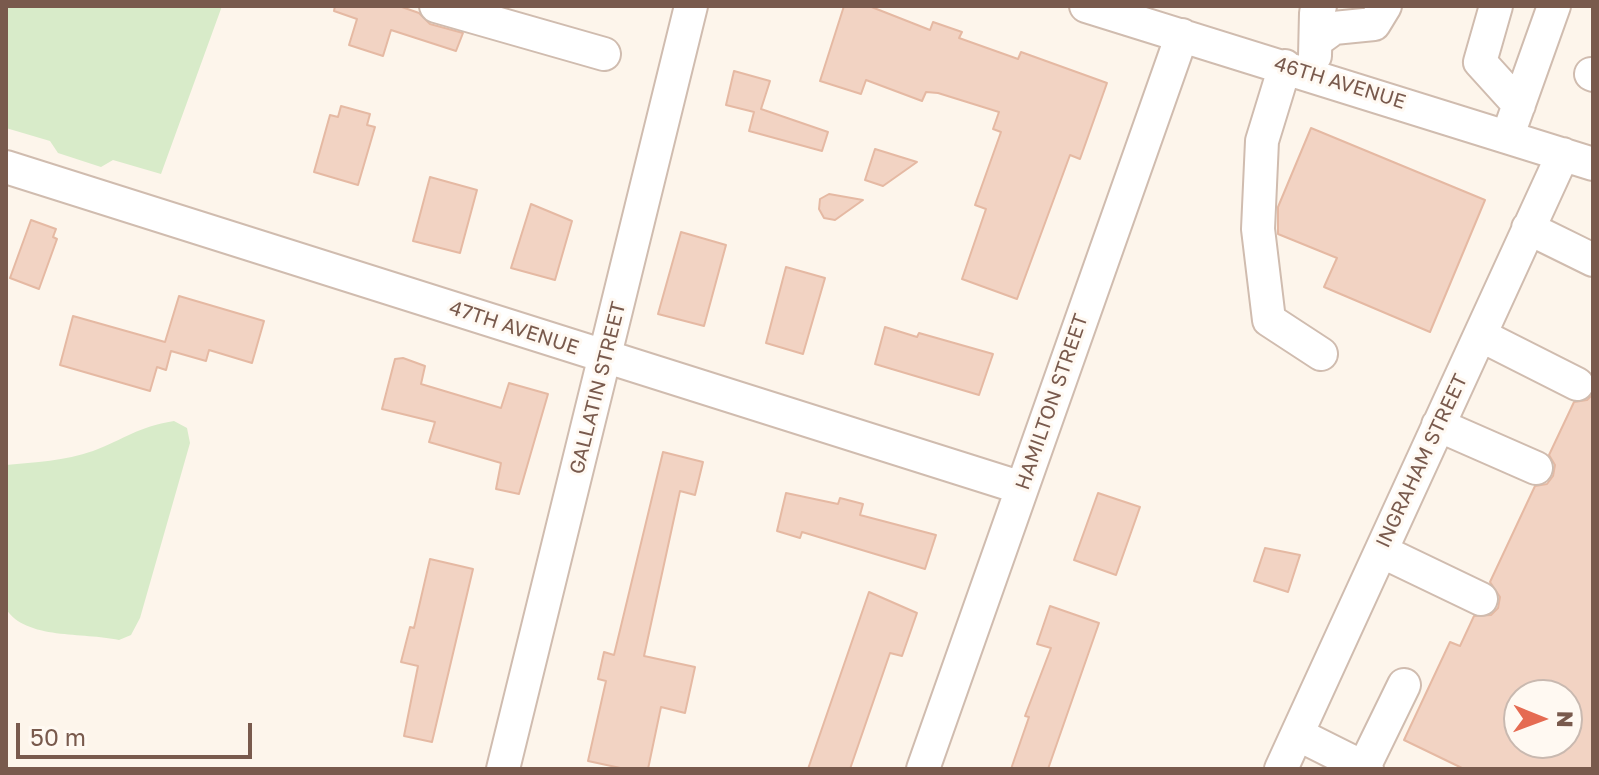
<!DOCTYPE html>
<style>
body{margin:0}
#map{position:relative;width:1599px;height:775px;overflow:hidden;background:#fdf5eb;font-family:"Golos Text",sans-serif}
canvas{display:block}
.frame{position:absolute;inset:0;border:8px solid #795a4d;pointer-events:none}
.north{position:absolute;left:1503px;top:679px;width:80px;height:80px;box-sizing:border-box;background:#fff9f2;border:2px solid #c9b9b0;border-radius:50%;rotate:91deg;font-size:22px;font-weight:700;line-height:32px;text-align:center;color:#795a4d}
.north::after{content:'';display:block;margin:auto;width:28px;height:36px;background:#e56b52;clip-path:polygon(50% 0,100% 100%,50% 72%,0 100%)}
.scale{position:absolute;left:16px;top:723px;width:236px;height:36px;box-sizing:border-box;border:4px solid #795a4d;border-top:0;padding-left:10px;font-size:24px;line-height:28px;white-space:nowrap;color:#795a4d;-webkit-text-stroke:6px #fff9f2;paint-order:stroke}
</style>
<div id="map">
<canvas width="1599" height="775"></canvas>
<div class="frame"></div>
<div class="north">N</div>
<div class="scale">50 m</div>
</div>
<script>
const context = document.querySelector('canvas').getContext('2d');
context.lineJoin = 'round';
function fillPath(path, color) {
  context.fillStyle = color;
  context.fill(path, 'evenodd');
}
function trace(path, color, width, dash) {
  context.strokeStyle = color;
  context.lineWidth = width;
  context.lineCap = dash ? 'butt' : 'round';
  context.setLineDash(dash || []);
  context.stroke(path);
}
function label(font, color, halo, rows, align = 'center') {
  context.font = font + ' "Golos Text",sans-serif';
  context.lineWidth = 6;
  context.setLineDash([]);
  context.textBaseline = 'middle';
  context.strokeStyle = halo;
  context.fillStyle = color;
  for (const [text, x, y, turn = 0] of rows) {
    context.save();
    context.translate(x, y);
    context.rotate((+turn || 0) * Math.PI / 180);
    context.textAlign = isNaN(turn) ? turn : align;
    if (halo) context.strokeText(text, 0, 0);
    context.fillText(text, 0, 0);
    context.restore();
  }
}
fillPath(new Path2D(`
 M6,6H222L161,174L113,160L101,167L58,153L50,141L6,128Z
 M174,421L187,428L190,443L140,618L131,635L119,640C83,632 26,640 6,609V465C35,462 65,461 93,451C125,439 137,427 174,421Z`), '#d8ebc9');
const building = new Path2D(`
 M335,6H399L419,13L430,24L463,33L456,51L391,30L383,56L349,45L357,19L334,11Z
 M844,6H869L930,30L933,22L962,32L959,38L1018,59L1021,52L1107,83L1080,159L1070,155L1017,299L962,279L986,209L975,205L1001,132L993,129L999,112L938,93L926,92L922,101L866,80L861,94L820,81Z
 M734,71L770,81L761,109L828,132L822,151L749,131L754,112L726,105Z
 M341,106L370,114L367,125L375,127L358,185L314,172L330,115L338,117Z
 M1311,128L1485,200L1430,332L1324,287L1337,258L1278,234V207Z
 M875,149L917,162L883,186L865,180Z
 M430,177L477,190L460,253L413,241Z
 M829,194L863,200L835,220L824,218L819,209L820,199Z
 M531,204L572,221L555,280L511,268Z
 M31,220L56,229L53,237L57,239L39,289L10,278Z
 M681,232L726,245L704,326L658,314Z
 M786,267L825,278L803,354L766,343Z
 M179,296L264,321L252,363L209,350L206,361L171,351L166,370L157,367L150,391L60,365L73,316L165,342Z
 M885,327L917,337L919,333L993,354L979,395L875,364Z
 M403,358L425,366L421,384L501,408L509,383L548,394L519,494L496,489L501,463L429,442L435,422L382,409L395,359Z
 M1593,394V769H1464L1404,740L1450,642L1460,646L1474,616L1491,615L1498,608L1500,597L1490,582L1535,486L1547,484L1553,476L1555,465L1549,455L1574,402L1587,400ZM1519,695H1567V743H1519Z
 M663,452L703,462L695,495L680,491L644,656L695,667L685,713L661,707L648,769H625L588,761L606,681L598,679L604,652L614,655Z
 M786,493L838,504L840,498L863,504L860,515L936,535L925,569L802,532L800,538L777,531Z
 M1098,493L1140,507L1116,575L1074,560Z
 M1265,548L1300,555L1288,592L1254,581Z
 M430,559L473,569L432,742L404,736L418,666L401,662L410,627L414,628Z
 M869,592L917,613L902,656L890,653L850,769H808Z
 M1050,606L1099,623L1048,769H1011L1029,717L1025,716L1051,648L1037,644Z`);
fillPath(building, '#f2d3c3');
trace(building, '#e5b9a3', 2);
const minor = new Path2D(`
 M436,6L604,54
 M1086,6L1593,164
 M1496,6L1480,62L1519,105
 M1316,41L1334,28L1374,24L1385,6
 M1315,56L1316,13L1320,6
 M1285,66L1262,141L1258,229L1269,320L1321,354
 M1591,74L1593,75
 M1508,135L1554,6
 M6,167L1022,488
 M1528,228L1593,260
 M1480,335L1577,384
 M1438,425L1536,468
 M1381,551L1481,599
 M1297,734L1367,769
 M503,769L691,6
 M923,769L1182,35
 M1281,769L1563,154
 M1363,769L1404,685`);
trace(minor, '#d0bcaf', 36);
trace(minor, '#fff', 32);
label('20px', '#795a4d', '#fff9f2', [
 ["46TH AVENUE",1340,83,17],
 ["47TH AVENUE",514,328,18],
 ["GALLATIN STREET",598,388,-76],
 ["HAMILTON STREET",1052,402,-71],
 ["INGRAHAM STREET",1422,461,-65]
]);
</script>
